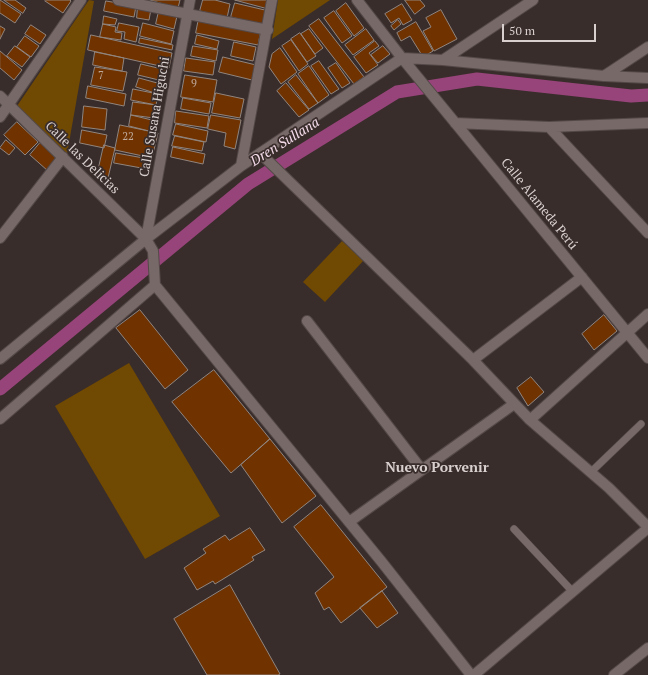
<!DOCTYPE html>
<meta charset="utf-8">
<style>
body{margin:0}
#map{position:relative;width:648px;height:675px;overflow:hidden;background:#392d2b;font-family:"PT Serif",serif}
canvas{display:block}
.scale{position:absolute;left:502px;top:24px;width:94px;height:18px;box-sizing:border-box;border:2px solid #d8d0cf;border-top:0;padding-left:5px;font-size:12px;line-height:14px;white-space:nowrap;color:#d8d0cf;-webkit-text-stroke:3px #392d2b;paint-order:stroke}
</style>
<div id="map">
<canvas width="648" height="675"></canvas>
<div class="scale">50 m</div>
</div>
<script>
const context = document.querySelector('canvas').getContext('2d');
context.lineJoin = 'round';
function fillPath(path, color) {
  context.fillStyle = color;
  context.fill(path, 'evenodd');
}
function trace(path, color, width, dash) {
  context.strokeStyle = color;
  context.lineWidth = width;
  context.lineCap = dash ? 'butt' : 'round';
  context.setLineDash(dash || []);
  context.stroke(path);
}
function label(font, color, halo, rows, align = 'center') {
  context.font = font + ' "PT Serif",serif';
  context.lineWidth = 3.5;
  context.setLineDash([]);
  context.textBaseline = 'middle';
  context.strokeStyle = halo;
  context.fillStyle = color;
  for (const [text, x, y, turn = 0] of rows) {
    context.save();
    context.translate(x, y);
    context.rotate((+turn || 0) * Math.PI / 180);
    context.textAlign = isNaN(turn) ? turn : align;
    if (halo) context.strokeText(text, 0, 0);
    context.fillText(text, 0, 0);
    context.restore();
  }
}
fillPath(new Path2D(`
 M89,0L94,1L67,154L17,106Z
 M278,0H330L272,39Z
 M342,241L364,260L325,302L303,282Z
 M129,363L220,516L145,559L55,406Z`), '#704902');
trace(new Path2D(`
 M0,389L248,184L397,92L477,79L631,96L648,95`), '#97447a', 13);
const building = new Path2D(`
 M0,0L21,14L15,23L0,13Z
 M4,0H15L26,8L23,13Z
 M46,0H70L71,1L63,13L45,1Z
 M150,0H180L178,8Z
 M203,0H215L230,4L227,18L200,11Z
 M235,0H268L266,8Z
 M405,0H420L425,6L415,14Z
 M106,1L136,6L134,17L104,11Z
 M235,3L269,11L265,26L231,17Z
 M346,3L364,28L354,36L336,11Z
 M402,4L412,20L403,25L399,18L391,23L385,14Z
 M138,6L151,9L149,20L137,18Z
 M441,10L457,39L434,51L423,31L431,27L426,18Z
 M159,11L177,16L174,29L156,24Z
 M334,11L352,36L342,43L324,18Z
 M104,16L117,19L115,25L103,24Z
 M199,18L261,30L258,45L196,33Z
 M319,19L364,77L354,84L309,26Z
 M398,20L401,24L394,30L391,26Z
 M416,22L433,51L423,57L410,36L401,41L397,33Z
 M119,23L139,27L136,42L124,39L125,32L117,31Z
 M143,23L174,31L171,44L140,36Z
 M103,24L116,27L115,32L122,33L121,40L100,37Z
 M31,25L46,35L40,44L25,34Z
 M0,26L5,29L0,39Z
 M309,29L323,48L315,54L301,34Z
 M366,29L374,40L353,55L345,45Z
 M300,33L316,56L307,62L291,39Z
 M91,35L172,53L169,68L88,50Z
 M197,35L219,41L217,49L195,44Z
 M25,36L39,46L31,57L17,47Z
 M140,38L173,45L172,50L139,43Z
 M291,40L308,64L299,71L282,46Z
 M375,41L379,46L369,53L378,65L366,73L354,57Z
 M234,42L256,47L253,61L231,56Z
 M15,46L30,57L22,67L7,56Z
 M193,46L218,50L216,61L191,56Z
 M383,46L390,54L378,63L371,55Z
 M280,48L297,72L281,84L269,67L272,54Z
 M0,51L22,70L14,80L0,68Z
 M95,52L124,58L122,71L93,65Z
 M223,57L256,65L252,80L219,72Z
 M186,58L215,62L213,75L184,71Z
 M319,61L339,89L331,94L311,66Z
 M336,63L350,83L342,88L328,68Z
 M141,64L166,70L163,81L138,75Z
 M309,66L329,95L318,103L298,74Z
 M95,67L127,72L123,91L91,85Z
 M185,75L217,80L213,102L181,97Z
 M296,75L318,103L309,109L288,82Z
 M139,78L161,84L158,94L136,87Z
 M286,83L309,110L299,117L277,91Z
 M88,86L126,94L124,106L86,98Z
 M133,89L158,94L156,105L131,100Z
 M216,93L244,99L240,118L212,113Z
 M183,98L211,103L209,114L181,109Z
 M133,102L156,105L154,118L131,115Z
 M84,106L107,109L105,130L82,127Z
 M176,111L209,116L207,128L175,123Z
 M131,115L156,121L153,132L129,126Z
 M211,115L241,120L235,149L224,146L226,133L208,129Z
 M17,122L38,142L25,155L4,135Z
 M176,124L208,131L206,142L173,135Z
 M120,125L158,133L152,158L115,150Z
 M82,130L107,135L104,148L80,143Z
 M175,136L204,142L202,151L172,146Z
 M6,140L15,148L9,155L0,148Z
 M40,143L59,158L48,171L30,155Z
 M104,145L115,148L108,178L97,176Z
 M173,147L205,154L203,164L171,157Z
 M116,153L149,159L147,169L114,163Z
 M140,310L188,370L165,389L116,328Z
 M604,315L617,331L594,350L582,334Z
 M214,370L270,439L231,473L172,402Z
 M531,377L544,392L528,406L517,388Z
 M270,439L316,496L282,523L241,465Z
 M321,505L387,587L341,623L329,607L324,610L315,593L334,577L294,527Z
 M250,528L265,550L252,557L254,560L215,584L213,581L197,590L184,568L206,553L203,549L225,535L229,540Z
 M230,585L280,674L278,675H207L174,619Z
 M382,591L398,613L377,628L360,608Z`);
fillPath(building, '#703300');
trace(building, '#91857e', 1);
const service = new Path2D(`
 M591,472L641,424
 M514,529L573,592`);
const minor = new Path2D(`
 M118,0L268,30
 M357,0L402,58L648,358
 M443,60L533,0
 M604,76L648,47
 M0,96L146,239L153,251L155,285L381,561L471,675
 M0,117L81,0
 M455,123L549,127L648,123
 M549,127L648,233
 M260,153L473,360L530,420L609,488L648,527
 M241,166L272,0
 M0,238L63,157
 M146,239L190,0
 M307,321L422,470
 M0,359L146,239L241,166L402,58L443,60L604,76L648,78
 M473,360L582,277
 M0,419L155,285
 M530,420L648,314
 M349,522L514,404
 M474,675L648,528
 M614,675L648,648`);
trace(service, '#544948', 8);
trace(minor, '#544948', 12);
trace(service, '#776967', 7);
trace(minor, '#776967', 10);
label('11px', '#bea99b', null, [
 ["7",101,76],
 ["9",194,84],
 ["22",128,137]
]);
label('13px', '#d8d0cf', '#392d2b', [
 ["Calle Susana Higuchi",155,117,-80],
 ["Calle las Delicias",82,158,44],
 ["Calle Alameda Perú",539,204,51]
]);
label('italic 14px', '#f3dbe9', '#392d2b', [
 ["Dren Sullana",285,142,-32]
]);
label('bold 14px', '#d8d0cf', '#392d2b', [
 ["Nuevo Porvenir",437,468]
]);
</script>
